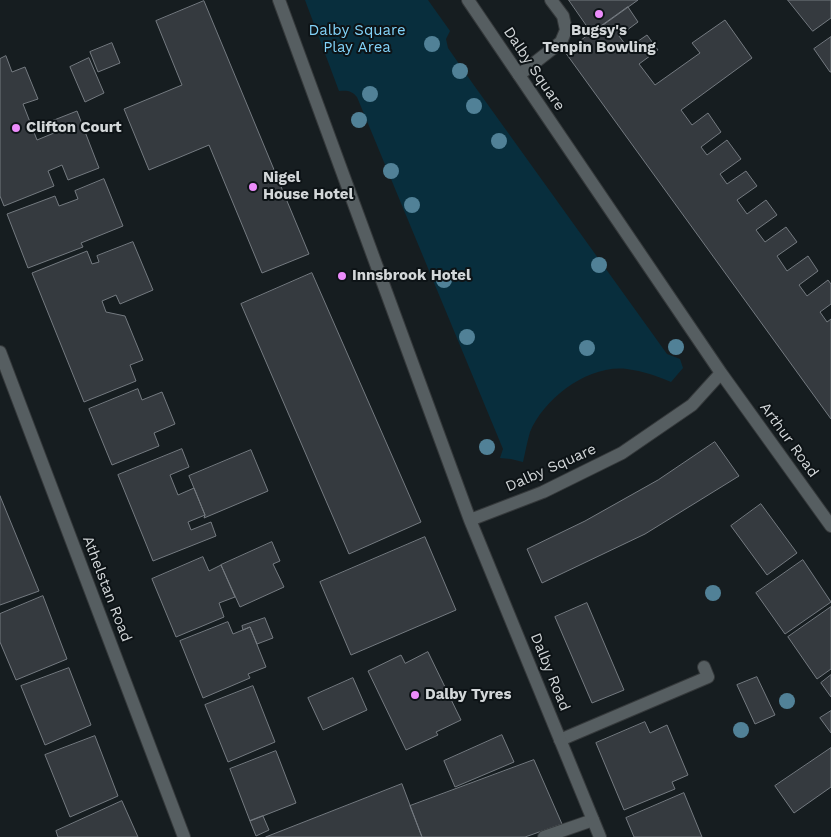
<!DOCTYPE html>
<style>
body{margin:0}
canvas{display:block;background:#161d20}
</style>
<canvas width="831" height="837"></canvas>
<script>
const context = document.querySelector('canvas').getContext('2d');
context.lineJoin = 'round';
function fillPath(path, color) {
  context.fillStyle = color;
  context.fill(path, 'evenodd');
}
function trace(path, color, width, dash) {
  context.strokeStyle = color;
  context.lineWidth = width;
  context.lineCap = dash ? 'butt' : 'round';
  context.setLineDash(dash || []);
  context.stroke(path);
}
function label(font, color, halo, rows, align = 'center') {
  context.font = font + ' "Work Sans",sans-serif';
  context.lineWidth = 4;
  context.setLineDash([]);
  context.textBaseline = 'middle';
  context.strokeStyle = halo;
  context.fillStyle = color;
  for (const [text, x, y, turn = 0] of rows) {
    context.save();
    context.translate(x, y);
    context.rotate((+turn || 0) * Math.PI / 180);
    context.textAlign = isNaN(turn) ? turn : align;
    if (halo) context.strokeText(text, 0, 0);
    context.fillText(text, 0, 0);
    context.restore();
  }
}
fillPath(new Path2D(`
 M305,0H428L450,31L446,39L448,48L473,84L667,354L680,359L683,368L671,382C657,376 643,371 627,369C589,364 544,398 530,432C527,442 525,453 523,462L511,459L500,458L503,449L357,97C352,91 348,90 339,91Z`), '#082e3d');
const building = new Path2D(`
 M569,0H638L592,33Z
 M788,0H831V18L813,31Z
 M204,1L309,254L262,273L209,145L149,170L124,109L182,85L156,21Z
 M628,7L638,22L619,36L628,48L647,35L658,50L639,64L655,85L700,53L692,43L725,20L752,58L681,110L692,125L708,113L721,132L701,147L707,155L727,140L741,159L720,174L727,184L746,171L757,186L737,200L747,214L766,200L777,215L756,230L765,242L786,227L797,242L777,256L787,271L808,256L818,271L799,285L807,296L828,280L831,284V304L820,312L827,322L831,319V419L565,52Z
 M831,37V72H830L814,49Z
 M112,43L120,63L98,72L90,52Z
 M6,56L12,72L25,67L38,99L23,104L37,140L54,133L49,122L77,111L99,168L68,180L62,165L48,171L54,186L4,206L0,196V59Z
 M89,58L104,93L85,102L70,67Z
 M104,179L123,226L81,243L83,247L28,268L7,214L55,196L59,206L78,199L75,191Z
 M133,242L153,290L120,304L116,295L102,301L106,312L125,316L143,360L130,365L136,381L84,402L32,273L87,251L92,264L99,262L97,256Z
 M312,273L421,522L349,554L241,304Z
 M138,389L142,400L162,392L175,424L154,433L159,446L112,465L89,409Z
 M715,442L739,476L645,534L542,583L527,549L585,521L658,480Z
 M182,449L189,467L170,475L178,495L194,488L205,515L188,522L191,530L211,522L216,536L153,561L118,475Z
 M251,450L268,491L204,518L205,515L189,476Z
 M0,496L39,591L0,605Z
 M761,504L797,553L767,575L731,526Z
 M425,537L456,610L351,655L320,582Z
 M272,542L280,561L273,564L284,587L240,607L221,565Z
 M203,557L209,571L221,565L235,597L219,603L224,617L176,637L152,579Z
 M803,560L831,602L785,634L756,593Z
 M43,596L67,659L16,680L0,642V614Z
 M587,603L624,690L592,703L555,617Z
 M831,607V669L817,679L788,637Z
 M265,618L273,638L257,644L250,627L243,630L242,626Z
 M228,622L233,634L250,627L266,667L248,674L250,678L203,698L180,641Z
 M428,652L461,720L436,732L438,735L406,750L368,671L401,655L405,663Z
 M69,668L91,725L45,745L21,686Z
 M831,675V697L821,683Z
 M757,677L775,715L755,724L737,685Z
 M353,678L367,710L323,730L308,698Z
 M253,686L275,742L228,762L205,705Z
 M831,711V733L820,718Z
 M645,722L650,733L667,725L688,775L672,782L675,789L624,810L596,743Z
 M502,735L514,762L455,787L444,761Z
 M95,736L118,796L70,817L45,755Z
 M831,748V787L794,813L775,786Z
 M276,751L296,803L250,821L230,769Z
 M534,760L562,824L525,837H422L410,806Z
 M402,784L422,837H266Z
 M684,793L702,837H634L626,818Z
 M122,801L138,837H58L56,831Z
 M263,816L269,830L256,836L250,821Z`);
fillPath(building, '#353a3f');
trace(building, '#747a80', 1);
const lane = new Path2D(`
 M519,75L561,42L566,30L563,16L551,0
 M560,740L708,677L704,667
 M544,837L593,820`);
const street = new Path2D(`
 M279,0L470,520L600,837
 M468,0L721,373L831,526
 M0,352L184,837
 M470,520L543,492L622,453L692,405L721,373`);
trace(lane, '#35393b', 14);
trace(street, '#35393b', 14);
trace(lane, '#565e61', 12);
trace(street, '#565e61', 12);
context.fillStyle = '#518197';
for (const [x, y] of [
 [432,44],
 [460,71],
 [370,94],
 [474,106],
 [359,120],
 [499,141],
 [391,171],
 [412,205],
 [599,265],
 [444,280],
 [467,337],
 [676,347],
 [587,348],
 [487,447],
 [713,593],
 [787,701],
 [741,730]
]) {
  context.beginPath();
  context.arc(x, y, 8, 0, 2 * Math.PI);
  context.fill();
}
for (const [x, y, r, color] of [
 [599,14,5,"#ec8cfb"],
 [16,128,5,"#ec8cfb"],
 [253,187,5,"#ec8cfb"],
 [342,276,5,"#ec8cfb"],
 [415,695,5,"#ec8cfb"]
]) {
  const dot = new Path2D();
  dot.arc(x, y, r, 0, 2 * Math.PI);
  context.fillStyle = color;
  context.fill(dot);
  trace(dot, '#0d1316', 2);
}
label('15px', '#82d3f9', '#0d1316', [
 ["Dalby Square",357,31],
 ["Play Area",357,48]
]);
label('bold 15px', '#d3d7d9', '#0d1316', [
 ["Bugsy's",599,31,"center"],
 ["Tenpin Bowling",599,48,"center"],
 ["Clifton Court",26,128],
 ["Nigel",263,178],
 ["House Hotel",263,195],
 ["Innsbrook Hotel",352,276],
 ["Dalby Tyres",425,695]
], 'left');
label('15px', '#d3d7d9', '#0d1316', [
 ["Dalby Square",534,69,56],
 ["Arthur Road",789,440,54],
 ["Dalby Square",551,468,-24],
 ["Athelstan Road",107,589,69],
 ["Dalby Road",550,672,68]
]);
</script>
